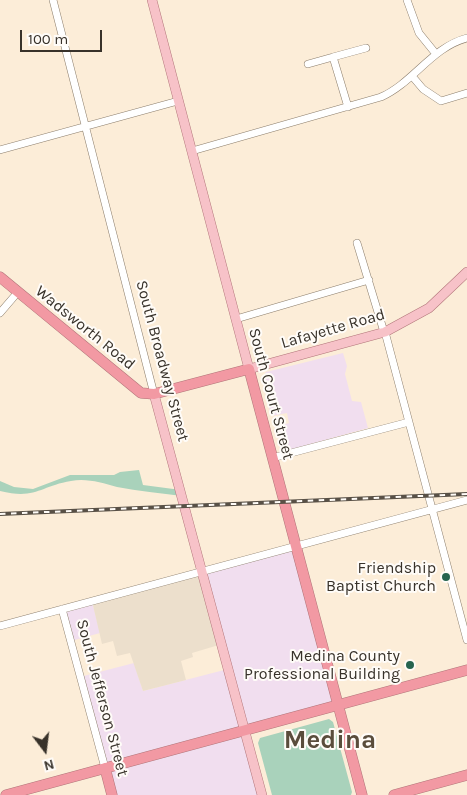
<!DOCTYPE html>
<style>
body{margin:0}
#map{position:relative;width:467px;height:795px;overflow:hidden;background:#fcedd8;font-family:Karla,sans-serif}
canvas{display:block}
.north{position:absolute;left:20px;top:725px;width:50px;height:50px;-webkit-text-stroke:4px #fffcf8;paint-order:stroke;rotate:165deg;font-size:14px;font-weight:700;line-height:20px;text-align:center;color:#38322a}
.north::after{content:'';display:block;margin:auto;width:18px;height:22px;background:#38322a;clip-path:polygon(50% 0,100% 100%,50% 72%,0 100%)}
.scale{position:absolute;left:20px;top:30px;width:82px;height:22px;box-sizing:border-box;border:2px solid #38322a;border-top:0;padding-left:6px;font-size:15px;line-height:18px;white-space:nowrap;color:#38322a;-webkit-text-stroke:4px #fffcf8;paint-order:stroke}
</style>
<div id="map">
<canvas width="467" height="795"></canvas>
<div class="north">N</div>
<div class="scale">100 m</div>
</div>
<script>
const context = document.querySelector('canvas').getContext('2d');
context.lineJoin = 'round';
function fillPath(path, color) {
  context.fillStyle = color;
  context.fill(path, 'evenodd');
}
function trace(path, color, width, dash) {
  context.strokeStyle = color;
  context.lineWidth = width;
  context.lineCap = dash ? 'butt' : 'round';
  context.setLineDash(dash || []);
  context.stroke(path);
}
function label(font, color, halo, rows, align = 'center') {
  context.font = font + ' Karla,sans-serif';
  context.lineWidth = 4;
  context.setLineDash([]);
  context.textBaseline = 'middle';
  context.strokeStyle = halo;
  context.fillStyle = color;
  for (const [text, x, y, turn = 0] of rows) {
    context.save();
    context.translate(x, y);
    context.rotate((+turn || 0) * Math.PI / 180);
    context.textAlign = isNaN(turn) ? turn : align;
    if (halo) context.strokeText(text, 0, 0);
    context.fillText(text, 0, 0);
    context.restore();
  }
}
fillPath(new Path2D(`
 M343,353L347,366L345,374L352,401L361,402L368,428L282,452L276,427L289,423L287,413L271,416L262,378L266,372Z
 M295,546L338,705L245,730L262,795H112L80,677L134,663L143,691L228,669L203,571Z
 M92,601L100,633L71,641L62,609Z`), '#f1deef');
fillPath(new Path2D(`
 M203,571L222,644L192,653L193,657L181,661L186,680L143,691L130,653L117,656L113,641L102,644L92,601Z`), '#ecdfcc');
fillPath(new Path2D(`
 M139,470L143,485L181,490L182,496C161,493 138,491 117,487C102,483 87,478 71,481C40,486 36,500 0,491V481L14,487L33,489L70,475H114L120,472Z
 M329,719L333,722L352,792L351,795H272L258,743L260,738Z`), '#a9d2bb');
const minor = new Path2D(`
 M53,0L154,394
 M407,0L419,33L436,54
 M333,57L366,48
 M308,64L333,57L348,107
 M412,76L423,89L441,101L467,93
 M0,150L178,101
 M192,151L381,97C413,83 432,47 467,38
 M357,243L384,332
 M0,313L18,292
 M236,319L369,280
 M385,332L467,640
 M272,458L409,422
 M62,609L105,768
 M0,626L467,500`);
const major = new Path2D(`
 M152,0L249,369L385,332L429,308L467,272
 M154,394L262,795`);
const highway = new Path2D(`
 M0,277L141,393L154,394L249,369L362,795
 M105,768L112,795
 M6,795L467,670
 M394,795L467,775`);
trace(minor, '#8c7e6c', 8);
trace(major, '#b17579', 10);
trace(highway, '#b17579', 11);
trace(minor, '#fff', 7);
trace(major, '#f7c2c8', 9);
trace(highway, '#f299a3', 10);
const rail = new Path2D(`
 M0,514L467,494`);
trace(rail, '#585046', 4);
trace(rail, '#fffcf8', 2, [5.5]);
for (const [x, y, r, color] of [
 [446,577,5,"#27644f"],
 [410,665,5,"#27644f"]
]) {
  const dot = new Path2D();
  dot.arc(x, y, r, 0, 2 * Math.PI);
  context.fillStyle = color;
  context.fill(dot);
  trace(dot, '#fffcf8', 2);
}
label('16px', '#38322a', '#fffcf8', [
 ["Wadsworth Road",85,328,39],
 ["Lafayette Road",333,329,-16],
 ["South Broadway Street",162,361,75],
 ["South Court Street",271,394,75],
 ["South Jefferson Street",102,698,75]
]);
label('16px', '#38322a', '#fffcf8', [
 ["Friendship",436,568],
 ["Baptist Church",436,586],
 ["Medina County",400,656],
 ["Professional Building",400,674]
], 'right');
label('bold 26px', '#5a4d3c', '#fffcf8', [
 ["Medina",330,741]
]);
</script>
